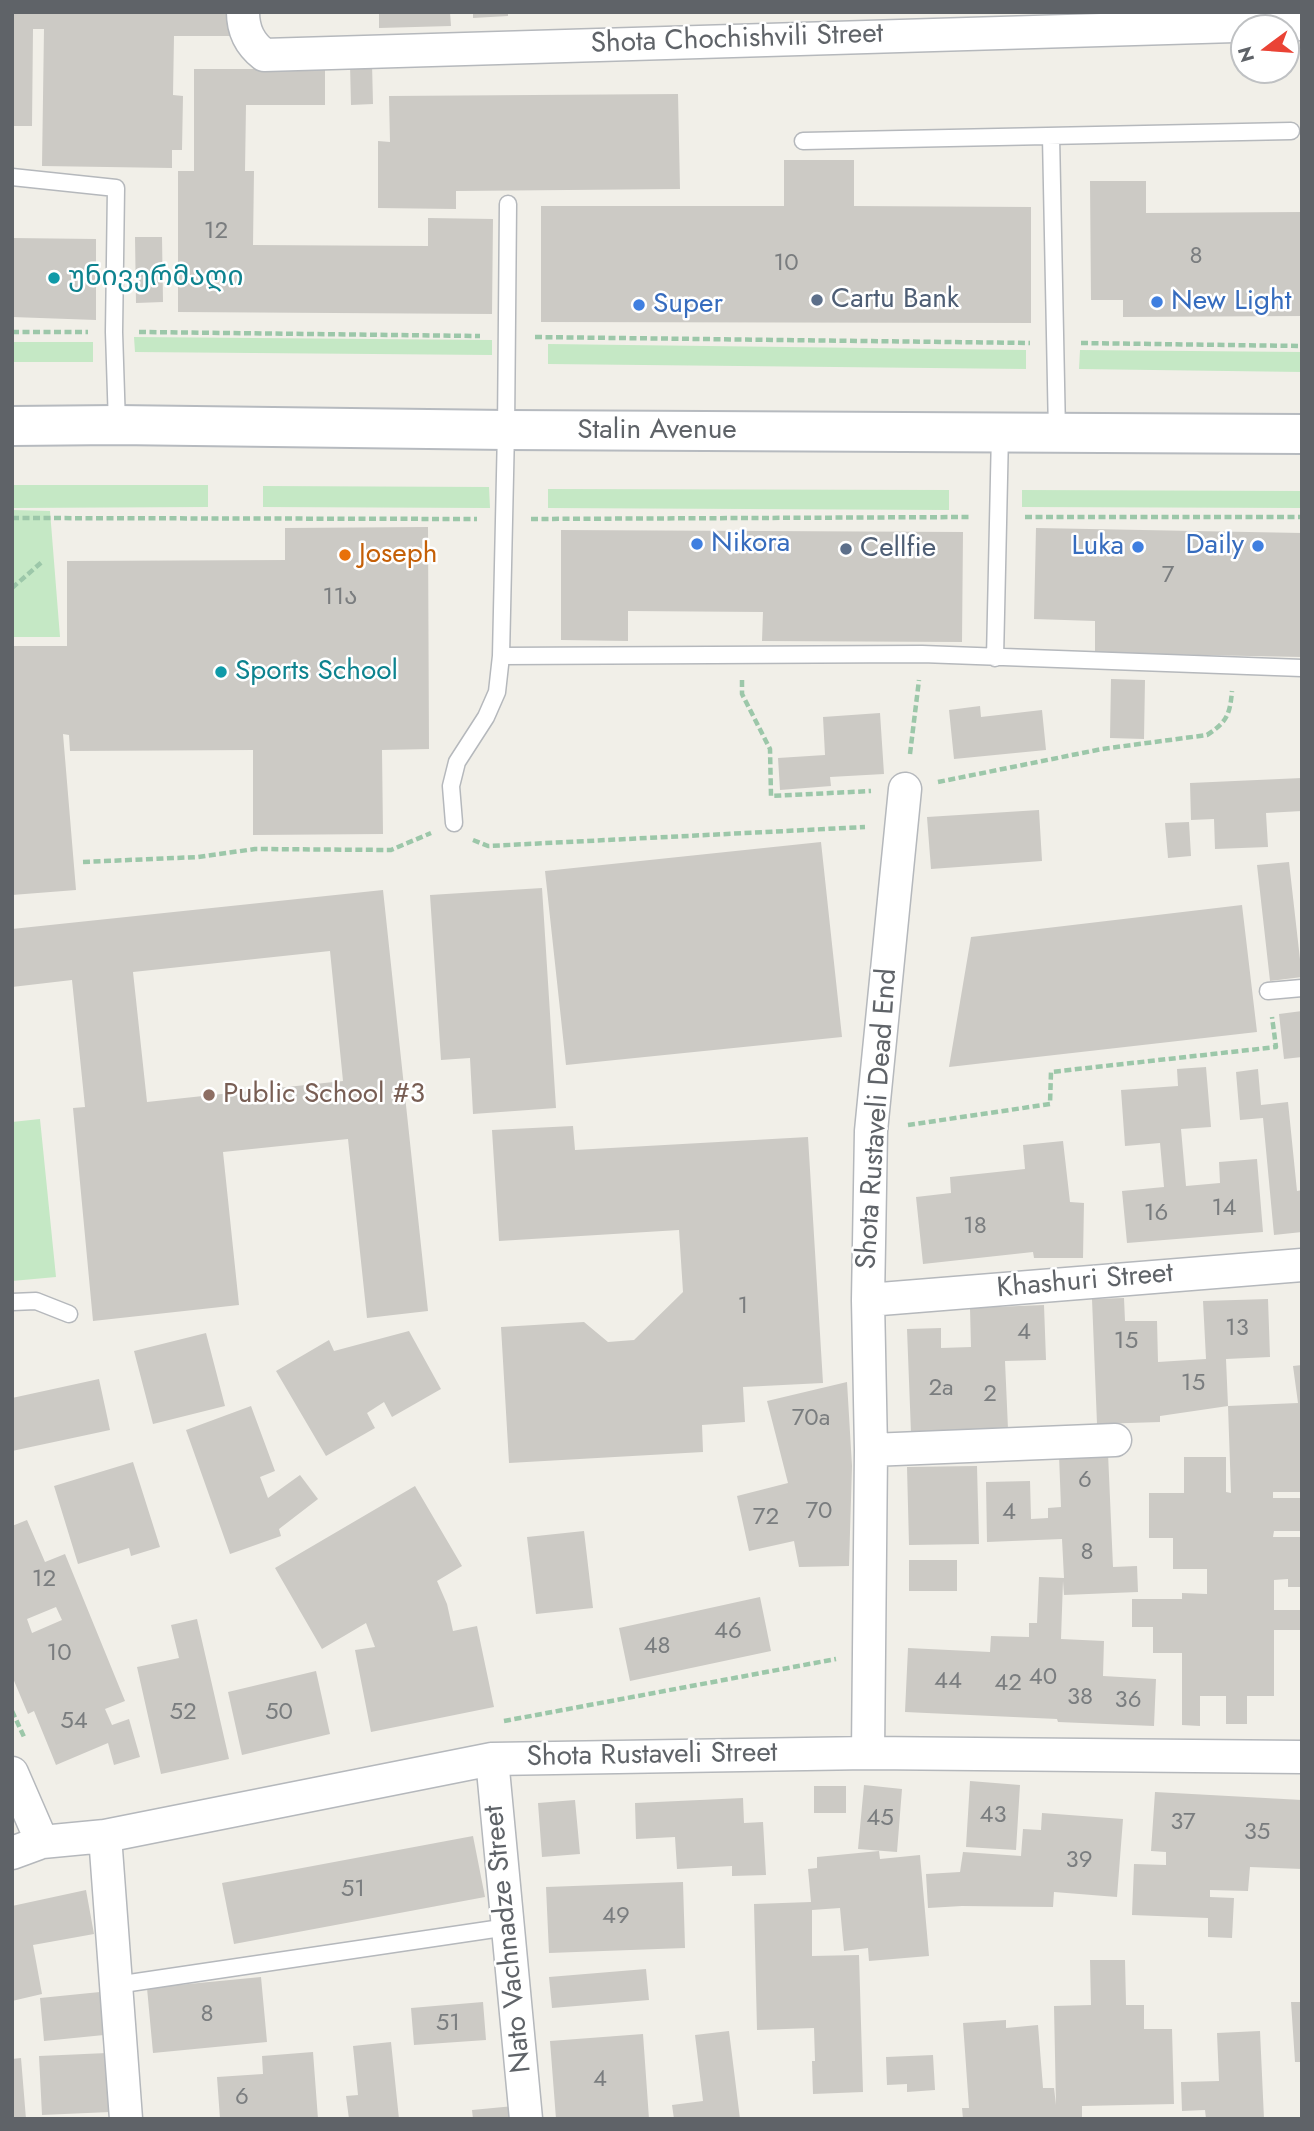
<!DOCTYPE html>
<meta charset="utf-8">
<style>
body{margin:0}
#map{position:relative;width:1314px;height:2131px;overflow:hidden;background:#f1efe8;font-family:Jost,sans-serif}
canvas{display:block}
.frame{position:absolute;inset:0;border:14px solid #5f6368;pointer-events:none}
.north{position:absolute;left:1230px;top:14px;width:70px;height:70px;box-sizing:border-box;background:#fff;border:2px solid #bfc1c3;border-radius:50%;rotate:254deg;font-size:19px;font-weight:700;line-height:28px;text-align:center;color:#5f6368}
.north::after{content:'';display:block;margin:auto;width:24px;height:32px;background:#ea4335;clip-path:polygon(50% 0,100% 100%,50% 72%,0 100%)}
</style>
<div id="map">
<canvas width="1314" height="2131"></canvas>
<div class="frame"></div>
<div class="north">N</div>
</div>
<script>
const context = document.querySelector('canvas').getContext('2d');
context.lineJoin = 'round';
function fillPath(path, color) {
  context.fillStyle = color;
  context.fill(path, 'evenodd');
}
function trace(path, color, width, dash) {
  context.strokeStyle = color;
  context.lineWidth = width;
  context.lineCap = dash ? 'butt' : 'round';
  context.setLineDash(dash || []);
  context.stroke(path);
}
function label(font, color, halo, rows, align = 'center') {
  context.font = font + ' Jost,"Noto Sans Georgian",sans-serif';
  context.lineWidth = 5;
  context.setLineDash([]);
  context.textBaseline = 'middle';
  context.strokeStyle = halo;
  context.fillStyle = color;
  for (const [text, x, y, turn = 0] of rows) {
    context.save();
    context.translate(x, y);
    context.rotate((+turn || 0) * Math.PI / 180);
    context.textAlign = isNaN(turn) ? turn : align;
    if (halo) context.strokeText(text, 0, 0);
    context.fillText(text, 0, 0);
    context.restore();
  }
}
fillPath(new Path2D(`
 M134,337L492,340V355L135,352Z
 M12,342H93V362H12Z
 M548,344L1026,350V369L548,364Z
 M1080,350L1302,352V372L1079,369Z
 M12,485H208V507L12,508Z
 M263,486L489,487L490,508L263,507Z
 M548,489L949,490V510L548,508Z
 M1022,490L1302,491V508L1022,507Z
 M12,510L50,511L60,637H12Z
 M40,1119L56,1277L12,1281V1122Z`), '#c5e8c5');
fillPath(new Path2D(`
 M12,12H231V36H174L173,95L183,96L182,150H172V168L42,166L44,29H33L32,126H12Z
 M379,12H450L451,26L379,28Z
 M473,12H508V16L473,18Z
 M372,63L373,104L351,105L350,64Z
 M194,69H325V105H246L245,171H254L253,245L428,246V218L493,219L492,314L178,312V171H194Z
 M678,94L680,189L456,191V209L378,208V141L390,142L389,96Z
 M784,160H854V206L1031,207V323L541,322V206H784Z
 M1090,181H1146V213L1302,212V316L1123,317V300H1091Z
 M135,237H162L163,302L136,303Z
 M12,238L96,239V320L12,317Z
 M428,527L429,749L382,750L383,834L253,835V750L70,751L69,735L63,734L76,890L12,895V646H67V561L285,560V528Z
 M1036,528L1302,533V657L1095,653V621L1034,619Z
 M561,530L963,532L962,642L762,641L763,612L628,611V641L561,640Z
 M1111,679L1145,680L1144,739L1110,738Z
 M980,706L981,717L1042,710L1046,750L954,759L949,710Z
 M880,713L884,774L830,777L831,786L780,790L778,758L825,755L823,717Z
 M1302,778V811L1266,813L1268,847L1215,849L1214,819L1191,820L1190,783Z
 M1039,810L1042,861L931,869L927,817Z
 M1189,822L1191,856L1168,858L1165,823Z
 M821,842L842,1037L566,1065L545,871Z
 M1289,862L1302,977L1270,981L1257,865Z
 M542,888L556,1108L473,1114L470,1058L441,1060L430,895Z
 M383,890L428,1311L367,1318L348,1139L223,1152L239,1305L93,1321L73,1108L85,1107L72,980L12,987V929ZM330,951L343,1081L147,1102L133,972Z
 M1242,905L1257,1032L949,1067L971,937Z
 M1302,1011V1057L1284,1059L1279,1014Z
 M1206,1067L1211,1127L1181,1129L1186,1186L1220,1183L1219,1162L1257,1159L1263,1232L1127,1243L1122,1191L1164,1187L1160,1143L1125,1146L1121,1090L1178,1086L1177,1069Z
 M1258,1069L1261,1105L1288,1102L1297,1191L1302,1190V1232L1274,1235L1263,1118L1240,1120L1236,1072Z
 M573,1126L575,1150L808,1137L823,1383L743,1387L745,1422L702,1425L703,1452L509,1463L501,1327L584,1322L608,1342L634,1340L683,1292L679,1230L499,1241L492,1130Z
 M1063,1141L1070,1202L1084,1203L1083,1258H1034L1033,1252L923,1264L916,1197L951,1193L950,1177L1025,1169L1023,1145Z
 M1124,1298L1125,1321H1157L1158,1362L1206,1359L1203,1301L1268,1299L1270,1357L1226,1359L1228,1406L1298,1403L1293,1366L1302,1365V1492H1273V1498H1302V1531H1274L1273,1537H1302V1587H1288V1579L1274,1580V1610H1302V1630H1274V1696H1247V1724H1226V1696H1200V1726L1182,1725V1653H1153V1627H1132V1599H1182V1593L1207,1594V1569H1173V1538H1149V1493H1184V1457H1226V1492L1231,1493L1228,1406L1160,1416V1422L1097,1424L1092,1299Z
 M1044,1305L1046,1360L1005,1361L1008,1429L911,1433L907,1329L941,1328V1348L971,1347L970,1308Z
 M409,1331L441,1389L392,1417L384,1402L367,1413L375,1428L326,1456L276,1371L329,1340L334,1351Z
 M206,1333L225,1406L153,1424L134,1351Z
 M99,1379L110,1430L12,1451V1398Z
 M847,1382L852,1466L849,1566L799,1567L794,1541L749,1551L737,1496L788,1483L767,1401Z
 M251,1406L275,1471L260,1477L268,1498L300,1475L318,1499L279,1529L281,1536L230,1554L186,1430Z
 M1108,1453L1113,1567L1137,1566L1138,1592L1064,1595L1063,1581L1061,1639L1104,1641L1103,1676L1156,1679L1154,1726L1058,1722L1057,1719L905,1712L908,1648L990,1652L991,1636L1029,1637V1623H1037L1039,1577L1064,1578L1062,1539L987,1542L986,1482L1030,1481L1031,1519L1048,1518V1508L1061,1507L1059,1455Z
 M133,1462L160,1547L131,1556L129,1548L78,1564L54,1486Z
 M977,1466L979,1544L909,1545L907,1467Z
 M415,1486L462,1566L437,1581L447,1604L453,1631L477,1626L494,1707L371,1732L355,1650L375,1647L366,1623L322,1649L275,1568Z
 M27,1520L45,1562L65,1554L125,1701L105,1709L112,1725L129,1719L140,1757L114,1765L108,1743L56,1765L34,1711L28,1714L12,1676V1526ZM56,1607L62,1620L32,1633L27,1619Z
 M584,1531L593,1608L536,1614L527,1537Z
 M909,1560H957V1591H909Z
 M760,1597L771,1651L630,1681L619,1628Z
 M197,1619L229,1759L161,1774L137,1667L179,1658L171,1625Z
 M316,1671L330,1734L242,1755L228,1692Z
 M970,1781L1020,1785L1016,1850L966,1847Z
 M864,1785L902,1789L897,1852L858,1849Z
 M814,1786H846V1813H814Z
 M1155,1792L1302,1800V1869L1250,1867L1248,1891L1210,1890V1897L1234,1898L1232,1938L1208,1937V1918L1132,1915L1134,1864L1166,1865V1852L1151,1851Z
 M743,1798L744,1823L763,1822L766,1875L732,1876V1866L677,1869L675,1837L636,1839L635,1803Z
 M575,1800L580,1854L542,1857L538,1803Z
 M1042,1813L1123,1819L1117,1897L1054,1892L1053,1907L962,1906L928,1908L926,1874L960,1872L963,1852L1021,1856L1023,1829L1041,1830Z
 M473,1836L485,1897L234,1944L222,1883Z
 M879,1851L880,1859L920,1855L929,1956L869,1961L868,1948L844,1951L840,1908L812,1910V1956L859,1955L863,2092L813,2094L812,2061H815L814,2028L757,2030L754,1904L811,1902L808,1869L817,1868V1857Z
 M683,1882L685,1948L549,1953L546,1887Z
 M86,1890L94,1934L33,1945L42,1994L12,2001V1906Z
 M1090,1960H1125L1126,2005H1144V2029H1172L1174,2104L1082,2106V2119H963L962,2108H969L963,2023L1006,2020V2028L1038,2025L1043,2088H1054L1056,2105L1054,2006L1091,2005Z
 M646,1969L649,2000L552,2008L549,1977Z
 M261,1977L267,2042L153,2053L147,1988Z
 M100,1992L104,2035L44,2041L40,1998Z
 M483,2002L486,2040L414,2045L411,2008Z
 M1291,2002H1302V2062H1295Z
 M729,2031L740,2119H674L672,2105L703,2101L695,2035Z
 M1260,2031L1264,2119H1206L1205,2110L1182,2111L1181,2082L1219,2081L1217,2033Z
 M643,2034L649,2119H556L550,2041Z
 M391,2042L399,2119H349L346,2096L358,2095L353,2046Z
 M313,2052L318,2119H220L217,2077L263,2074L262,2056Z
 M107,2053L110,2112L42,2115L39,2056Z
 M933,2055L935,2090L907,2092V2084L887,2085L886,2057Z
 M21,2058L26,2119H12V2059Z
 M514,2106L515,2119H473L472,2110Z`), '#cccac5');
const lane = new Path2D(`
 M1051,136L1057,433
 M803,141L1291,131
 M12,177L116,188L114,332L117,425
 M508,204L506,430L501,656L922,654L1302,668
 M995,658L1000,433
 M454,823L451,786L457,762L486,717L497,692L501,656
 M1268,991L1302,988
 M12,1302L36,1301L69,1314
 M116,1985L508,1927`);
const street = new Path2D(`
 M243,12C243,31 250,44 264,55L1302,24
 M868,1300L1302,1265
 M871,1450L1115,1440
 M868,1753L871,1450L868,1300L871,1131L905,789
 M492,1759L526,2119
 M12,1773L42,1842
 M105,1836L126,2119
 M12,1853L42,1842L105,1836L492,1759L868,1753L1302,1757`);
const secondary = new Path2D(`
 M12,426L117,425L506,430L1302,434`);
trace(lane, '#b5b8bc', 19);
trace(street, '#b5b8bc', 35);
trace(secondary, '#b6babf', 42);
trace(new Path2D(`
 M12,332H88
 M139,332L480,336
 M535,337L1030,343
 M1081,343L1302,346
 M1025,517H1302
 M12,518L477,519
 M531,519L970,517
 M12,588L43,561
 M742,680V694L770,749L771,796L871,791
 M910,754L919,680
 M938,782L1102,749L1207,735C1227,722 1230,714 1232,691
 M473,840L488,846L865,827
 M83,862L198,857L255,849L391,850L431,833
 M908,1125L1050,1104L1051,1072L1276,1047L1272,1017
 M12,1711L25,1739
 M504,1721L836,1659`), '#9cc7a9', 4.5, [7, 3.5]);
trace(lane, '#fff', 16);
trace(street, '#fff', 32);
trace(secondary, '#fff', 38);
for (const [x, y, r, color] of [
 [54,278,7,"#0f9aa8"],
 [817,300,7,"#5c6f8a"],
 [1157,302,7,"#3f7fe0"],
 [639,305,7,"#3f7fe0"],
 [697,544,7,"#3f7fe0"],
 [1258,546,7,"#3f7fe0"],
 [1138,547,7,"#3f7fe0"],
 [846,549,7,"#5c6f8a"],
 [345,555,7,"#e8710a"],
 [221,672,7,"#0f9aa8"],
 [209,1095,7,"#8d6e63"]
]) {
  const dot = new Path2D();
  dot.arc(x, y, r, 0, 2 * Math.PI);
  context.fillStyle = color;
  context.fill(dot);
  trace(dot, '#fff', 2.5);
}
label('24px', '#7a7d7f', null, [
 ["12",216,232],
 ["8",1196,257],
 ["10",786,264],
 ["7",1168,576],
 ["11ა",340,598],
 ["14",1224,1209],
 ["16",1156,1214],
 ["18",975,1227],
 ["1",743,1307],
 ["13",1237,1329],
 ["4",1024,1333],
 ["15",1126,1342],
 ["15",1193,1384],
 ["2a",941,1389],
 ["2",990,1395],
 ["70a",811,1419],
 ["6",1085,1481],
 ["70",819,1512],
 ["4",1009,1513],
 ["72",766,1518],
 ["8",1087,1553],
 ["12",44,1580],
 ["46",728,1632],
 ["48",657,1647],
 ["10",59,1654],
 ["40",1043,1678],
 ["44",948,1682],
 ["42",1008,1684],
 ["38",1080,1698],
 ["36",1128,1701],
 ["52",183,1713],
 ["50",279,1713],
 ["54",74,1722],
 ["43",993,1816],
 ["45",880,1819],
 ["37",1183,1823],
 ["35",1257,1833],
 ["39",1079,1861],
 ["51",353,1890],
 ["49",616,1917],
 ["8",207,2015],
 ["51",448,2024],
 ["4",600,2080],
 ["6",242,2098]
]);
label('28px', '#5f6368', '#fff', [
 ["Shota Chochishvili Street",737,40,-2],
 ["Stalin Avenue",657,431],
 ["Shota Rustaveli Dead End",878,1119,-86],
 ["Khashuri Street",1085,1282,-5],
 ["Shota Rustaveli Street",652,1756,-1],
 ["Nato Vachnadze Street",509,1939,-96]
]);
label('28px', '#0d838f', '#fff', [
 ["უნივერმაღი",68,278],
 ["Sports School",235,672]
], 'left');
label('28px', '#4e5e75', '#fff', [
 ["Cartu Bank",831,300],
 ["Cellfie",860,549]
], 'left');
label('28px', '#366cbe', '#fff', [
 ["New Light",1171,302],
 ["Super",653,305],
 ["Nikora",711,544],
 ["Daily",1244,546,"right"],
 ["Luka",1124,547,"right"]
], 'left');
label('28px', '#c56008', '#fff', [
 ["Joseph",359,555]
], 'left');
label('28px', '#785e54', '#fff', [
 ["Public School #3",223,1095]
], 'left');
</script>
